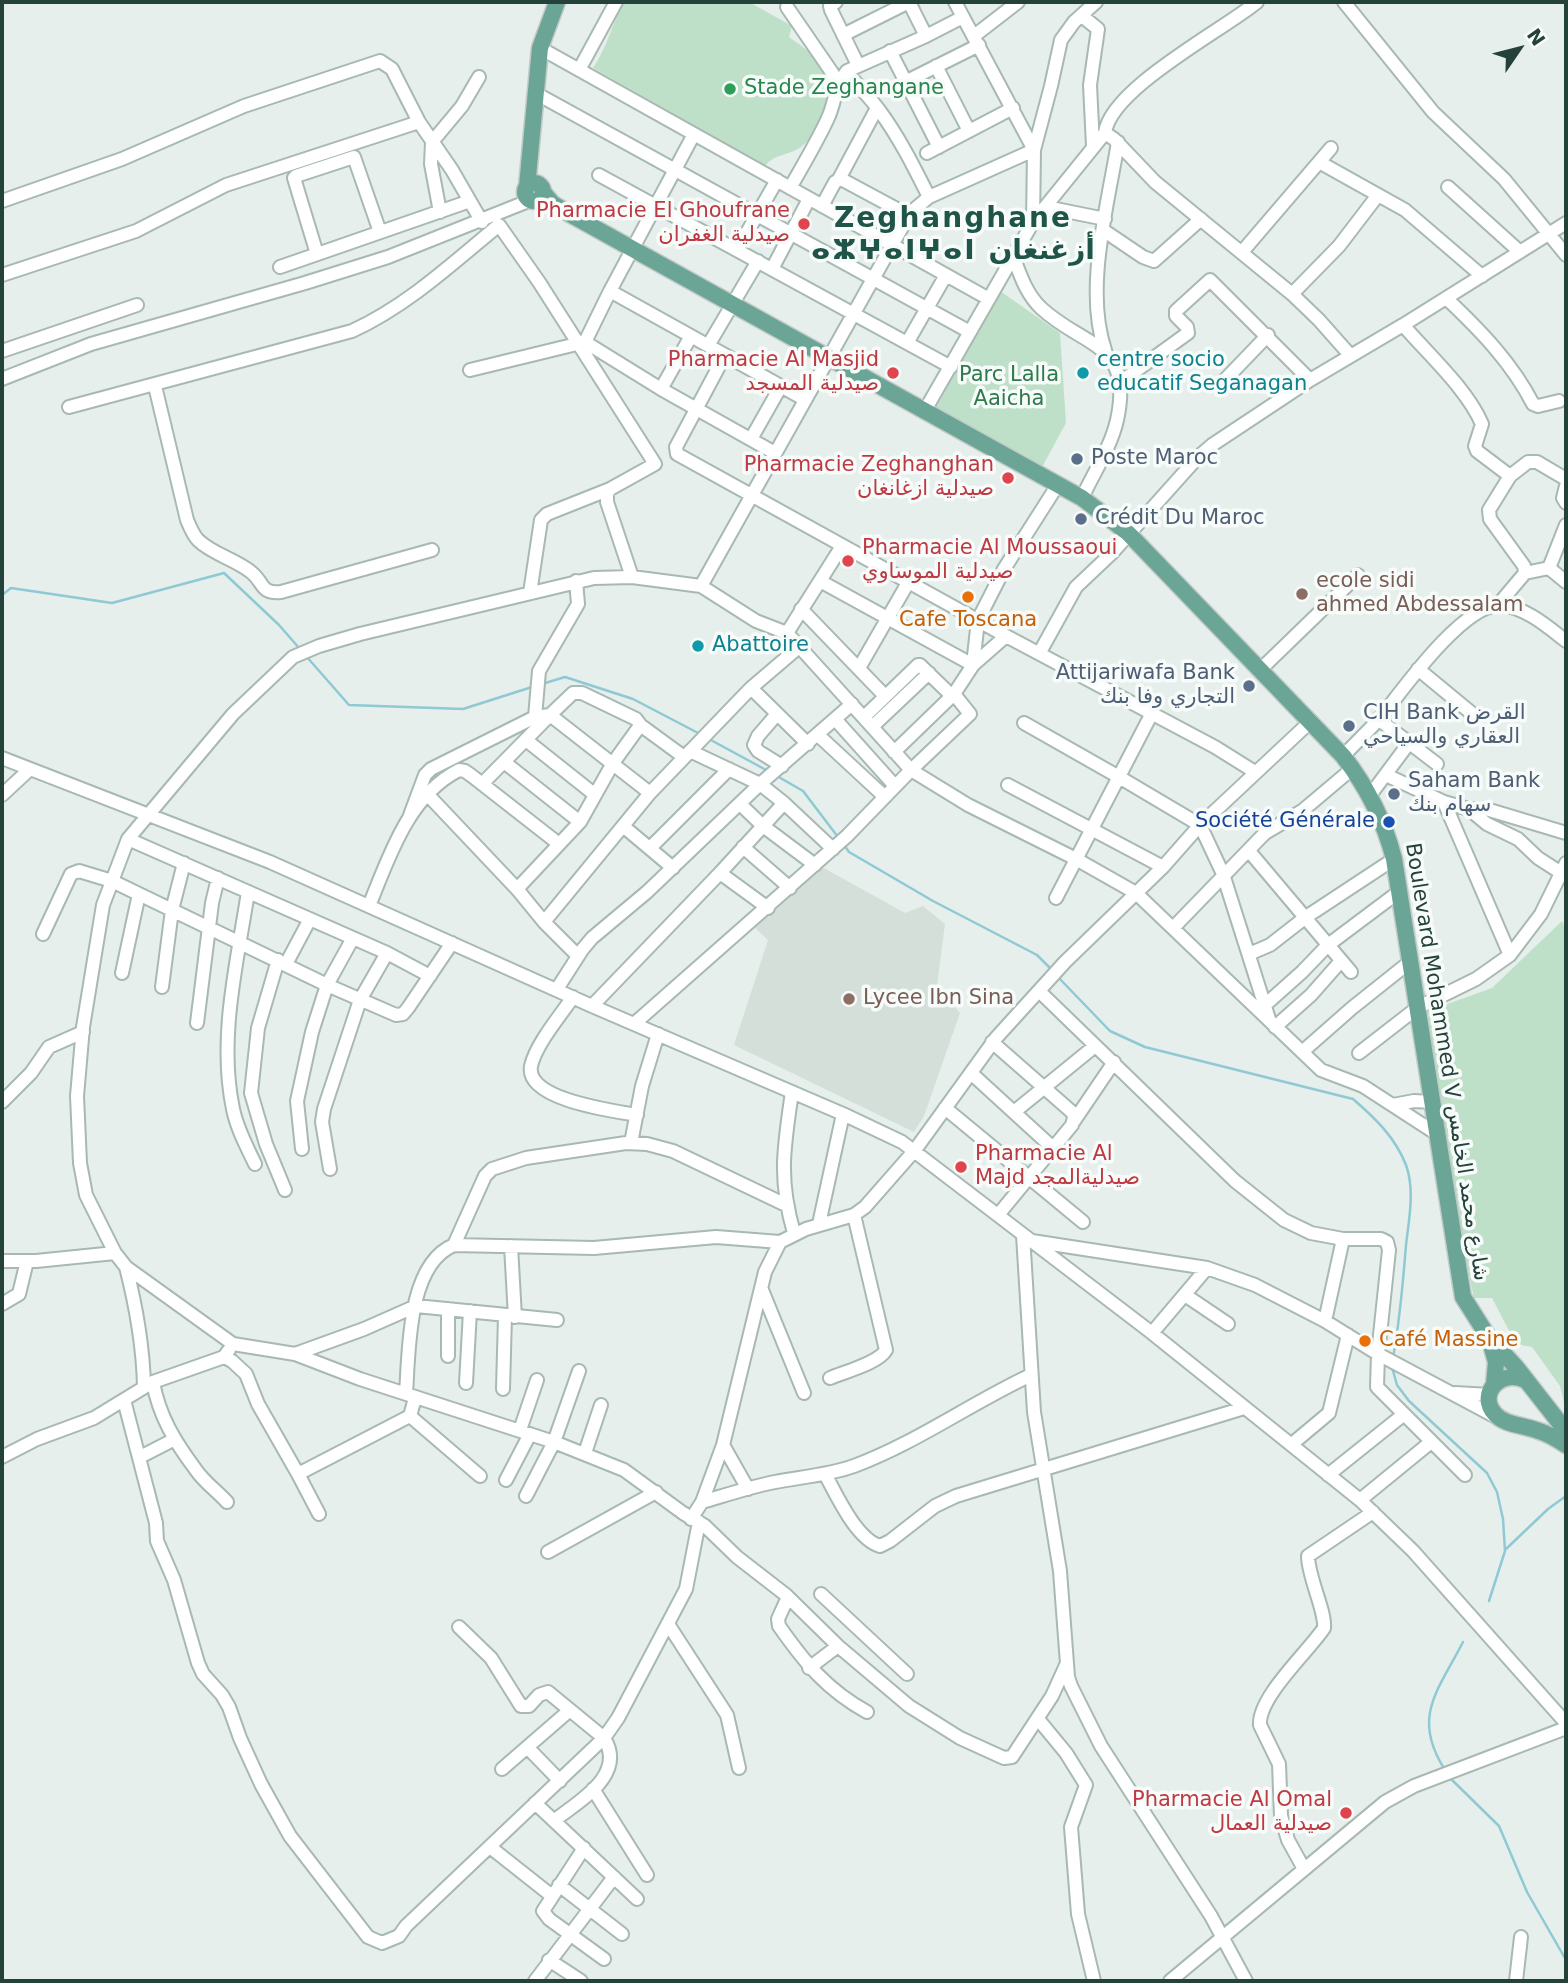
<!DOCTYPE html>
<meta charset="utf-8">
<style>
body{margin:0}
#map{position:relative;width:1568px;height:1983px;overflow:hidden;background:#e6efeb;font-family:"DejaVu Sans",sans-serif}
canvas{display:block}
.frame{position:absolute;inset:0;border:4px solid #24423a;pointer-events:none}
.north{position:absolute;left:1484px;top:14px;width:70px;height:70px;-webkit-text-stroke:5px #f7fbf9;paint-order:stroke;rotate:55deg;font-size:19px;font-weight:700;line-height:28px;text-align:center;color:#24423a}
.north::after{content:'';display:block;margin:auto;width:24px;height:32px;background:#24423a;clip-path:polygon(50% 0,100% 100%,50% 72%,0 100%)}
</style>
<div id="map">
<canvas width="1568" height="1983"></canvas>
<div class="frame"></div>
<div class="north">N</div>
</div>
<script>
const context = document.querySelector('canvas').getContext('2d');
context.lineJoin = 'round';
function fillPath(path, color) {
  context.fillStyle = color;
  context.fill(path, 'evenodd');
}
function trace(path, color, width, dash) {
  context.strokeStyle = color;
  context.lineWidth = width;
  context.lineCap = dash ? 'butt' : 'round';
  context.setLineDash(dash || []);
  context.stroke(path);
}
function label(font, color, halo, rows, align = 'center') {
  context.font = font + ' "DejaVu Sans",Cairo,"Noto Sans Tifinagh",sans-serif';
  context.lineWidth = 7;
  context.setLineDash([]);
  context.textBaseline = 'middle';
  context.strokeStyle = halo;
  context.fillStyle = color;
  for (const [text, x, y, turn = 0] of rows) {
    context.save();
    context.translate(x, y);
    context.rotate((+turn || 0) * Math.PI / 180);
    context.textAlign = isNaN(turn) ? turn : align;
    if (halo) context.strokeText(text, 0, 0);
    context.fillText(text, 0, 0);
    context.restore();
  }
}
fillPath(new Path2D(`
 M822,867L905,913L923,906L945,924L937,985L960,1013L924,1116L914,1132L734,1045L768,940L755,928Z`), '#d4dfda');
fillPath(new Path2D(`
 M624,2H749L792,26L789,37C819,58 842,76 823,116C818,128 812,138 802,146C790,156 775,153 765,166L593,68C607,47 612,24 624,2Z
 M1000,291L1060,333L1066,423L1041,469L935,409Z
 M1562,921L1566,930V1411L1560,1386L1532,1347L1516,1344L1492,1298H1474L1446,1163L1428,1011L1492,988Z`), '#bfe0c8');
trace(new Path2D(`
 M2,595L11,588L112,603L224,573L279,625L299,648
 M306,656L349,705L463,709L532,687
 M542,684L565,677L633,699L700,734
 M709,739L768,771
 M777,776L803,791L838,837
 M844,845L849,852L933,901L1037,955L1053,971
 M1057,976L1110,1031L1145,1047L1353,1099C1375,1118 1395,1137 1406,1165C1415,1190 1409,1219 1406,1245C1403,1283 1400,1320 1393,1358
 M1392,1367L1397,1385L1409,1401L1487,1473L1497,1492L1503,1519L1505,1551L1489,1601
 M1506,1549L1548,1509L1566,1496
 M1445,1770C1411,1717 1438,1691 1463,1642
 M1450,1778L1499,1826L1527,1892L1566,1960`), '#8ec9d4', 2.5);
const minor = new Path2D(`
 M836,2L830,6L831,10L858,65
 M909,2L926,36
 M955,2L1034,150
 M1344,2L1433,112L1504,179L1566,255
 M787,7L833,74L836,90
 M1082,16L1098,29L1090,85L1093,146
 M843,35L909,2
 M974,36L1018,2
 M540,48L989,299
 M890,51L939,147
 M936,66L969,131
 M579,70L616,2
 M847,71C856,85 869,96 879,110C899,137 914,167 929,197
 M905,82L979,45
 M537,94L970,332
 M1105,133L1114,139L1155,182L1292,294L1319,320L1350,355
 M927,153L1013,108
 M1319,162L1405,210L1482,276
 M599,175L951,367
 M839,179L877,108
 M1448,187L1520,252
 M790,188C803,165 817,142 828,118C835,103 835,85 847,71L926,36L963,17
 M2,201L122,159L244,106L380,61L392,69L419,122L452,170L482,222
 M822,206L835,182L841,179L908,215
 M1046,207L1105,219
 M440,212L431,164L432,142L462,106L479,77
 M1033,222L1034,150L1051,86L1061,40L1074,22L1096,2
 M1103,230L1143,257L1154,261L1201,219
 M737,250L777,180
 M1242,252L1331,148
 M317,254L294,178L296,176L354,157L380,232
 M1013,256C1020,274 1026,294 1041,308C1084,348 1134,342 1117,420C1111,447 1093,474 1082,498
 M280,267L470,201
 M772,269L809,199
 M2,275L136,231L226,185L419,122
 M610,291L804,399
 M1292,294L1339,246L1378,195
 M1446,298C1480,330 1512,363 1533,404L1538,406L1559,401
 M1403,325C1428,354 1467,389 1482,424L1475,446L1477,451L1510,476
 M585,342L610,291L694,134
 M907,343L946,275
 M709,344L758,261
 M1105,350C1084,289 1108,205 1118,142
 M2,351L137,305
 M725,355L676,447L677,454L1006,636L1215,747L1255,772
 M470,370L585,342L661,389L775,453
 M2,379L91,344L305,283L388,257L531,200
 M1119,383L1188,333L1187,327L1176,316V311L1210,280L1310,380
 M155,386L187,520C190,527 193,535 198,540C212,554 235,559 251,572C264,582 260,594 281,592L432,550
 M1219,386L1268,335
 M661,389L691,336
 M69,407L352,331C407,306 453,263 499,225L539,282L655,464L610,489L607,494V502L632,577
 M924,412L1033,222L1105,133C1110,89 1223,30 1257,2
 M751,439L781,386
 M1566,486L1563,498L1566,503
 M1549,568L1566,525
 M1525,573L1524,566L1490,519L1489,510L1510,476L1528,462H1537L1566,479
 M820,581L973,665
 M701,586L910,213L929,197L1034,150
 M530,593L541,520L547,514L610,489
 M1498,605L1525,573L1549,568L1566,582
 M801,609L885,696
 M787,633L842,546
 M799,647L751,688L808,744
 M1040,652L1076,587L1112,553L1198,457L1212,445L1310,380L1403,325L1566,223
 M973,665L978,620L1004,569L1057,486
 M859,668L909,581
 M1261,669L1358,575
 M1418,669L1475,716
 M777,714L758,736L754,745L758,751L782,766
 M542,716L550,715L573,693H582L636,719L642,727
 M864,717L918,665H920L952,696
 M835,719L895,786
 M1378,719L1437,764
 M1024,723L1119,777L1200,825L1223,874L1269,1019
 M873,726L929,673
 M818,735L885,797
 M526,740L594,794
 M690,751L760,784L784,803L833,849
 M894,752L954,694
 M1343,756C1356,743 1369,730 1381,717C1403,689 1464,603 1501,605C1525,607 1548,627 1566,641
 M2,758L270,862L592,1006L843,1114L902,1142L1152,1333L1360,1500L1413,1551L1566,1723
 M504,762L580,822
 M1386,775L1444,802L1469,809H1486L1566,833
 M482,784L550,715L650,793
 M1008,785L1163,867
 M1371,794L1409,743
 M2,795L30,769
 M428,795L517,889L544,922L578,956
 M1444,802L1510,955
 M740,804L763,826L815,865
 M1469,809L1487,824L1518,839L1538,858L1566,876
 M409,818L425,775L431,769L535,717L539,671L578,604L576,581
 M623,826L673,868
 M128,839L387,953L430,976
 M743,847L790,888
 M650,848L729,769
 M1249,851L1351,972
 M720,873L768,908
 M517,889L580,822L613,763L639,727H643L684,757
 M248,892C237,963 218,1038 233,1109C237,1129 247,1147 255,1164
 M1056,898L1152,713
 M369,906C389,857 408,796 459,770L465,771L472,776L559,844
 M544,922L650,793L751,688
 M1173,928L1265,833L1302,811L1353,768
 M43,934L71,874L79,871L112,881L327,985L396,1015L403,1014L408,1008L452,943
 M1249,954L1270,945L1306,917L1394,859
 M278,960L258,1028L251,1093L266,1144L285,1190
 M286,964L310,919
 M122,973L139,894
 M162,987L172,910L184,863
 M557,989L582,950L592,938L647,892L760,784L852,704
 M1039,991L1235,1181L1284,1220L1311,1233L1343,1239H1381L1387,1242L1389,1250L1378,1354L1377,1387L1465,1475
 M573,997C560,1016 536,1044 531,1066C525,1100 615,1111 637,1115
 M1265,1005L1302,972L1328,945L1400,891
 M592,1006L720,873L784,803
 M197,1023L212,903L218,878
 M635,1023L847,836L911,770L970,714L954,694L973,665L1006,636
 M1275,1027L1311,995L1341,961
 M992,1042L1073,1113L1074,1118L1072,1125L998,1215
 M1302,1052L1352,1008L1411,961
 M1359,1053L1417,1008L1476,979L1510,955L1541,914L1566,863
 M971,1073L1053,1148
 M792,1092C784,1147 778,1178 794,1233
 M2,1102L31,1073L49,1047L83,1032
 M1393,1105L1414,1101L1432,1102
 M945,1108L1083,1222
 M1014,1112L1095,1046
 M1074,1121L1114,1062
 M631,1143L642,1086L658,1034
 M302,1149L297,1101L312,1032L327,985L353,938
 M330,1169L322,1122L324,1109L360,1000L387,953
 M819,1224L843,1114
 M1023,1235L1034,1412L1060,1571L1068,1677L1071,1686L1101,1746L1211,1916L1246,1981
 M1032,1241L1207,1268L1255,1285L1325,1321L1378,1354L1496,1417
 M454,1245L485,1176L492,1169L526,1158L626,1143L647,1144L673,1151L786,1205
 M511,1246L515,1317
 M2,1261H36L115,1253
 M126,1267C136,1306 143,1345 144,1386
 M762,1290L804,1393
 M1185,1295L1228,1324
 M2,1304L19,1294L27,1261
 M1325,1321L1343,1239
 M1152,1333L1207,1268
 M295,1354L364,1329L416,1306L557,1320
 M448,1356V1309
 M224,1357L232,1361L246,1374L258,1404L298,1474L410,1416L415,1398
 M830,1378C844,1372 879,1363 886,1350L854,1215
 M153,1382C159,1416 175,1442 196,1470C204,1482 217,1491 227,1502
 M466,1383L470,1311
 M503,1389L505,1316
 M1455,1393L1490,1395
 M406,1394C409,1352 407,1264 454,1245L594,1248L716,1237L780,1242
 M124,1400L156,1523L157,1541L174,1580L198,1663L203,1674L222,1695L229,1707L240,1738L261,1784L290,1836L361,1928L368,1937L382,1943L399,1936L406,1926L604,1738L618,1718L686,1589L699,1522
 M410,1416L480,1476
 M520,1430L537,1380
 M1292,1444L1329,1413L1348,1335
 M723,1445L748,1489
 M585,1453L601,1405
 M2,1457L37,1439L94,1418L153,1382L224,1357L229,1350
 M140,1457L175,1439
 M298,1474L319,1514
 M825,1474C836,1494 856,1539 880,1546L890,1541L935,1506L956,1496L1244,1408
 M1328,1475L1403,1415
 M506,1480L530,1434
 M526,1496L554,1442L579,1371
 M1360,1500L1431,1442
 M702,1502C726,1495 750,1487 775,1482C801,1477 829,1475 854,1466C916,1443 971,1403 1031,1375
 M691,1519L702,1502L723,1445L765,1272L780,1242L806,1229L854,1215L865,1207L915,1150L996,1038L1065,962L1163,867L1200,825L1311,721
 M548,1552L656,1492
 M821,1594L907,1674
 M788,1597L778,1619L779,1626C805,1663 827,1690 867,1712
 M668,1624L727,1715L739,1768
 M459,1627L491,1658L521,1706H529L539,1695L548,1692L604,1738C627,1775 579,1801 555,1820
 M1067,1663L1052,1696L1012,1757L1004,1758L960,1738L909,1706L838,1646L786,1595L737,1557L705,1526L683,1513L624,1470L554,1442L360,1379L295,1354L233,1344L126,1267L115,1253L86,1195L80,1163L77,1096L83,1027L103,905L128,839L233,714L293,657L319,646L360,634L594,578L632,577L701,586L756,621L787,633L911,770L968,805L1076,859L1136,893L1321,1070L1363,1086L1437,1134
 M809,1668L838,1646
 M1038,1719L1066,1753L1086,1785L1071,1827L1078,1914L1094,1981
 M528,1748L560,1781
 M502,1769L570,1710
 M593,1789L647,1875
 M535,1803L637,1899
 M490,1847L552,1896
 M584,1848L543,1911L549,1919L604,1959
 M1304,1869L1288,1840L1281,1816L1279,1764L1260,1725C1258,1697 1308,1652 1324,1628C1326,1612 1308,1577 1308,1556L1373,1512
 M559,1885L622,1934
 M549,1960L581,1981
 M535,1981L614,1877
 M1170,1981L1385,1802L1414,1786L1566,1728
 M1516,1981L1521,1937`);
const major = new Path2D(`
 M525 192a9 9 0 1 1 18 0a9 9 0 1 1-18 0Z
 M527,187L540,48L557,2
 M543,192L553,204L575,217L1082,498L1128,533L1343,756C1368,788 1384,820 1394,859L1463,1297L1489,1338L1516,1367L1566,1431
 M1490,1341L1496,1362L1494,1385
 M1527,1381C1503,1367 1476,1393 1495,1414C1504,1425 1523,1425 1536,1430C1547,1433 1557,1439 1566,1445`);
trace(minor, '#a8b8b2', 16);
trace(major, '#c2cac8', 19);
trace(minor, '#fff', 12);
trace(major, '#6aa596', 16);
for (const [x, y, r, color] of [
 [730,89,7,"#2e9e5b"],
 [804,224,7,"#e0444e"],
 [893,373,7,"#e0444e"],
 [1083,373,7,"#0f9aa8"],
 [1077,459,7,"#5c6f8a"],
 [1008,478,7,"#e0444e"],
 [1081,519,7,"#5c6f8a"],
 [848,561,7,"#e0444e"],
 [1302,594,7,"#8d6e63"],
 [968,597,7,"#e8710a"],
 [698,646,7,"#0f9aa8"],
 [1249,686,7,"#5c6f8a"],
 [1349,726,7,"#5c6f8a"],
 [1394,794,7,"#5c6f8a"],
 [1389,822,7,"#1a4fb4"],
 [849,999,7,"#8d6e63"],
 [961,1167,7,"#e0444e"],
 [1365,1341,7,"#e8710a"],
 [1346,1813,7,"#e0444e"]
]) {
  const dot = new Path2D();
  dot.arc(x, y, r, 0, 2 * Math.PI);
  context.fillStyle = color;
  context.fill(dot);
  trace(dot, '#f7fbf9', 2.5);
}
label('21px', '#27864d', '#f7fbf9', [
 ["Stade Zeghangane",744,89]
], 'left');
label('21px', '#be3a42', '#f7fbf9', [
 ["Pharmacie El Ghoufrane",790,212],
 ["صيدلية الغفران",790,236],
 ["Pharmacie Al Masjid",879,361],
 ["صيدلية المسجد",879,385],
 ["Pharmacie Zeghanghan",994,466],
 ["صيدلية ازغانغان",994,490],
 ["Pharmacie Al Moussaoui",862,549,"left"],
 ["صيدلية الموساوي",862,573,"left"],
 ["Pharmacie Al",975,1155,"left"],
 ["Majd صيدليةالمجد",975,1179,"left"],
 ["Pharmacie Al Omal",1332,1801],
 ["صيدلية العمال",1332,1825]
], 'right');
label('21px', '#0d838f', '#f7fbf9', [
 ["centre socio",1097,361],
 ["educatif Seganagan",1097,385],
 ["Abattoire",712,646]
], 'left');
label('21px', '#2d7a4b', '#f7fbf9', [
 ["Parc Lalla",1009,376],
 ["Aaicha",1009,400]
]);
label('21px', '#4e5e75', '#f7fbf9', [
 ["Poste Maroc",1091,459],
 ["Crédit Du Maroc",1095,519],
 ["Attijariwafa Bank",1235,674,"right"],
 ["التجاري وفا بنك",1235,698,"right"],
 ["CIH Bank القرض",1363,714],
 ["العقاري والسياحي",1363,738],
 ["Saham Bank",1408,782],
 ["سهام بنك",1408,806]
], 'left');
label('21px', '#785e54', '#f7fbf9', [
 ["ecole sidi",1316,582],
 ["ahmed Abdessalam",1316,606],
 ["Lycee Ibn Sina",863,999]
], 'left');
label('21px', '#c56008', '#f7fbf9', [
 ["Cafe Toscana",968,621],
 ["Café Massine",1379,1341,"left"]
]);
label('21px', '#164399', '#f7fbf9', [
 ["Société Générale",1375,822]
], 'right');
label('21px', '#24423a', '#f7fbf9', [
 ["Boulevard Mohammed V شارع محمد الخامس",1446,1062,81]
]);
context.letterSpacing = '2px';
label('bold 28px', '#1f5548', '#f7fbf9', [
 ["Zeghanghane",953,220],
 ["ⴰⵣⵖⴰⵏⵖⴰⵏ أزغنغان",953,252]
]);
context.letterSpacing = '0px';
</script>
